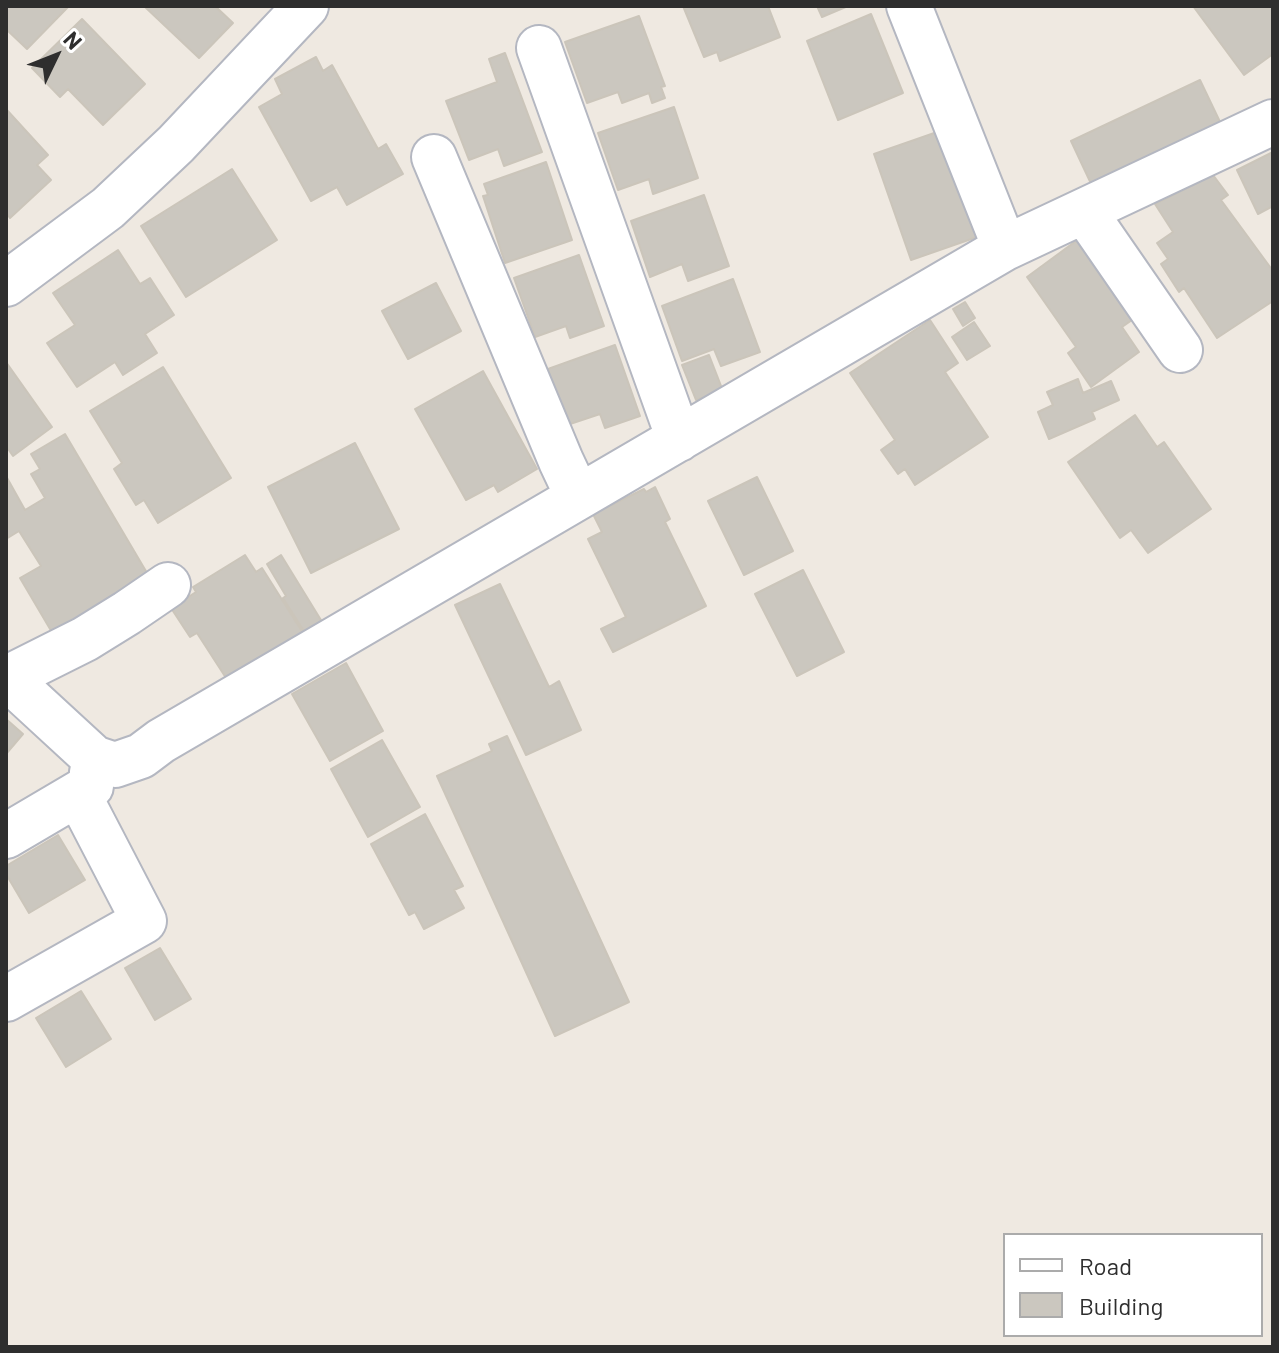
<!DOCTYPE html>
<style>
body{margin:0}
#map{position:relative;width:1279px;height:1353px;overflow:hidden;background:#efe9e1;font-family:Barlow,sans-serif}
canvas{display:block}
.frame{position:absolute;inset:0;border:8px solid #2e2e2e;pointer-events:none}
.legend{position:absolute;left:1003px;top:1233px;width:260px;height:104px;box-sizing:border-box;background:#fff;border:2px solid #ababab;margin:0;padding:10px 14px;list-style:none;font-size:24px;color:#2e2e2e}
.legend li{display:flex;align-items:center;gap:16px;height:40px}
.legend b{width:40px;border:2px solid #ababab}
.north{position:absolute;left:16px;top:16px;width:80px;height:80px;-webkit-text-stroke:6px #fff;paint-order:stroke;rotate:47deg;font-size:22px;font-weight:700;line-height:32px;text-align:center;color:#2e2e2e}
.north::after{content:'';display:block;margin:auto;width:28px;height:36px;background:#2e2e2e;clip-path:polygon(50% 0,100% 100%,50% 72%,0 100%)}
</style>
<div id="map">
<canvas width="1279" height="1353"></canvas>
<div class="frame"></div>
<ul class="legend">
<li><b style="height:10px;background:#fff"></b>Road</li>
<li><b style="height:22px;background:#cbc7bf"></b>Building</li>
</ul>
<div class="north">N</div>
</div>
<script>
const context = document.querySelector('canvas').getContext('2d');
context.lineJoin = 'round';
function fillPath(path, color) {
  context.fillStyle = color;
  context.fill(path, 'evenodd');
}
function trace(path, color, width, dash) {
  context.strokeStyle = color;
  context.lineWidth = width;
  context.lineCap = dash ? 'butt' : 'round';
  context.setLineDash(dash || []);
  context.stroke(path);
}
const building = new Path2D(`
 M6,6H69L27,49L6,29Z
 M144,6H215L233,23L199,58Z
 M683,6H768L780,37L720,61L717,52L704,57Z
 M817,6H848L822,17Z
 M1193,6H1273V54L1244,75Z
 M871,14L903,93L838,120L807,41Z
 M639,16L665,86L661,87L665,98L652,103L649,93L622,103L618,92L587,103L565,42Z
 M82,19L145,84L103,125L68,89L60,97L32,68Z
 M505,53L542,152L504,166L498,149L469,160L446,101L497,82L489,59Z
 M316,57L323,71L332,65L378,149L386,144L403,174L347,205L337,187L311,201L259,107L282,94L275,79Z
 M1200,80L1221,124L1094,190L1071,141Z
 M674,107L698,178L653,194L649,179L618,190L598,133Z
 M6,109L48,155L37,165L51,180L10,218L6,213Z
 M940,131L977,237L911,260L874,154Z
 M1273,152V206L1258,214L1237,170Z
 M546,162L572,240L505,263L483,196L488,195L484,184Z
 M232,169L277,240L186,297L141,226Z
 M1213,175L1228,195L1221,200L1273,271V301L1217,338L1184,288L1179,292L1161,264L1168,259L1157,243L1173,232L1155,204Z
 M704,195L729,266L688,281L682,264L650,277L631,221Z
 M1080,238L1142,313L1122,327L1139,352L1091,387L1068,353L1076,347L1027,277Z
 M118,250L140,284L150,278L174,315L145,334L157,353L123,375L115,362L77,387L47,343L75,325L53,293Z
 M579,255L604,326L570,338L566,326L535,337L514,278Z
 M733,279L760,352L721,366L714,349L682,361L662,306Z
 M436,283L461,331L408,359L382,311Z
 M965,302L975,318L963,326L953,309Z
 M930,320L958,363L945,372L988,437L915,485L905,469L898,474L881,450L895,440L850,373Z
 M974,322L990,346L967,360L952,337Z
 M615,345L640,416L605,428L600,414L567,425L548,369Z
 M709,355L723,391L696,400L682,365Z
 M6,362L52,427L13,456L6,446Z
 M163,367L231,478L158,523L144,500L136,505L114,469L122,463L90,411Z
 M483,371L537,469L498,492L494,485L466,500L415,409Z
 M1078,379L1083,393L1111,381L1119,400L1092,412L1095,419L1049,439L1038,412L1053,405L1047,392Z
 M1135,415L1157,447L1164,442L1211,509L1148,553L1131,530L1120,538L1068,462Z
 M65,434L150,578L53,634L20,578L41,566L19,531L6,539V476L25,510L45,498L31,474L40,469L31,454Z
 M355,443L399,529L311,573L268,487Z
 M757,477L793,551L744,575L708,501Z
 M655,487L670,519L665,522L706,606L613,652L601,629L626,617L588,539L602,532L593,514L644,489L646,492Z
 M245,555L256,572L262,568L303,633L228,681L197,633L190,637L171,608L196,592L193,587Z
 M281,555L324,625L307,636L283,598L286,596L267,564Z
 M803,570L844,652L797,676L755,594Z
 M500,584L549,687L559,681L581,730L526,755L455,605Z
 M346,663L383,731L330,761L292,694Z
 M6,719L23,734L6,754Z
 M507,736L629,1002L555,1036L437,776L492,751L489,744Z
 M382,740L420,807L368,837L331,769Z
 M425,814L463,886L454,890L464,908L424,929L415,912L409,915L371,844Z
 M58,835L85,880L29,913L6,874V866Z
 M160,948L191,999L155,1020L125,968Z
 M81,991L111,1039L66,1067L36,1018Z`);
fillPath(building, '#cbc7bf');
trace(building, '#cbc5ba', 2);
const minor = new Path2D(`
 M909,6L1005,248
 M539,48L679,439
 M434,157L561,461L578,497
 M1084,211L1180,350
 M6,284L108,208L176,144L306,6
 M6,677L94,758L115,765L141,756L161,741L1005,248L1273,122
 M7,678L85,639L127,613L168,585
 M6,836L91,786L92,772
 M6,999L144,921L78,794`);
trace(minor, '#b4b7c1', 48);
trace(minor, '#fff', 44);
</script>
